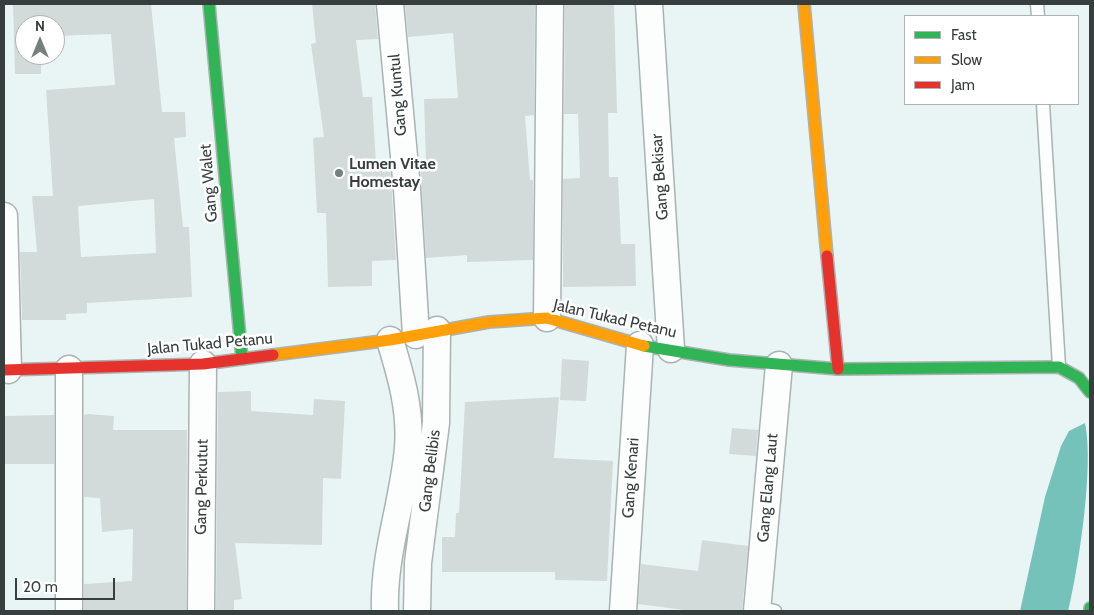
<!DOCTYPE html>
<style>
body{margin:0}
#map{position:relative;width:1094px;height:615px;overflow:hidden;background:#e9f5f4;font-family:Cabin,sans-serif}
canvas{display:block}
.frame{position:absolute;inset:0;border:5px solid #363f3e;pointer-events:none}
.legend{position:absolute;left:904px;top:15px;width:175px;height:90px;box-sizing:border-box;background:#fff;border:1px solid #afb2b2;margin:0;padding:6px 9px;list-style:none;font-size:15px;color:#363f3e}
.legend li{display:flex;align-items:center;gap:10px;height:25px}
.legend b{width:25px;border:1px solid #afb2b2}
.north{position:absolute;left:15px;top:15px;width:50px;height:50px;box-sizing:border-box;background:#fff;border:1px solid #afb2b2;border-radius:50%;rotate:0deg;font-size:14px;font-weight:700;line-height:20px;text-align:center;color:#363f3e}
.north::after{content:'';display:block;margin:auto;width:18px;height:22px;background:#757f7e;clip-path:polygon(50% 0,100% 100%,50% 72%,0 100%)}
.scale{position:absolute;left:15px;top:578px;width:100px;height:22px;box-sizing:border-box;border:2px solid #363f3e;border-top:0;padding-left:6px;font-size:15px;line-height:18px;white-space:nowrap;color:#363f3e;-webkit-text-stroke:4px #fff;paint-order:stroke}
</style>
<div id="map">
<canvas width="1094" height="615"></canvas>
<div class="frame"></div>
<ul class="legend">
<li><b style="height:6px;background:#30b455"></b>Fast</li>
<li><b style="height:6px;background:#ff9f0a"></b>Slow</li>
<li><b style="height:6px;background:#e5322d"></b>Jam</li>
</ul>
<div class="north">N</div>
<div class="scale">20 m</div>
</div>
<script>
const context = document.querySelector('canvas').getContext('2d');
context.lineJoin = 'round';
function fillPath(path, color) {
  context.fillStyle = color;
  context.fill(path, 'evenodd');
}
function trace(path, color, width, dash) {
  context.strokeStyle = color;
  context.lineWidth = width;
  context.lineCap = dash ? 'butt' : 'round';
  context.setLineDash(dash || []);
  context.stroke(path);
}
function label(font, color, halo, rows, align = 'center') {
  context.font = font + ' Cabin,sans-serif';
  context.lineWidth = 5;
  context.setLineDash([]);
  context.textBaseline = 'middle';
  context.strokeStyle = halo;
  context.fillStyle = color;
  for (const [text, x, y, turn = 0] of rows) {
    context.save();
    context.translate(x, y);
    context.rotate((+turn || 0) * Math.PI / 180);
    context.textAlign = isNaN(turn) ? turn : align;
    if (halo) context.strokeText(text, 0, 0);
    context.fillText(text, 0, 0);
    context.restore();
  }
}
fillPath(new Path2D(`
 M1085,423C1094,467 1079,564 1068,611H1020L1045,497L1061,446L1069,431Z`), '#74c2ba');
fillPath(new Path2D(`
 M13,4H151L162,112H185L186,137L174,138L183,227H189L192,297L87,303V313L66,314V320H22L20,252H37L32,196H53L46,90L115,85L111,34L55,36V25H25V55H41V74H15ZM154,199L156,253L81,257L78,206Z
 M312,4H375L378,39L356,40L363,97H372L376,164L390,163L396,260L372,261V286L328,287L326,213H317L313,138L324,137L311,44L316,43Z
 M405,4H535L534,115L525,116L530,180H533V260L467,262V255L426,258L420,161H426L424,99L458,98L453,33L408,37Z
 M565,4H614L617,113H608L609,177H618L621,244H635L636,286L563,287V179L580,178L578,114H564Z
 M562,359L589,361L586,401L560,400Z
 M251,391V411L313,415L314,399L345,401L341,479L323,478L322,545L235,543L242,599L234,600V611H216L218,392Z
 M559,397L554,458L613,461L607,581L555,580V572H442V537H455L456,513H459L465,402Z
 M88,414L114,416L113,430H187L186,611H84V584L132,581L133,529L102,532L100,498L84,497V415Z
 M54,415V464H4V416Z
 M732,428L758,430L756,456L729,454Z
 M702,540L748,546L742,611H692L638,604L641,564L698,571Z`), '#d2dbda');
const lane = new Path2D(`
 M1037,4L1038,16
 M1043,104L1059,367
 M757,607L775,611`);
const street = new Path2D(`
 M390,4L407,189L416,335
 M649,4L671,349
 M4,216L8,370
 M547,318L550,4
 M69,369V611
 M201,611L203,364
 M385,611C383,554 403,505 408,448C411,410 401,376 390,340
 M417,611L418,563L436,423L437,330
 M623,611L640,345
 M757,611L779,365`);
const fast = new Path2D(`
 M209,4L242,359
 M644,346L729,360L838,369L1059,367L1079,378L1090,392
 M1090,608V611`);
const slow = new Path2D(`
 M804,4L827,256
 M273,355L390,340L489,322L547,318L644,346`);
const jam = new Path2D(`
 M827,256L838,369
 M4,370L203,364L273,355`);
trace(lane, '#aab3b2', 15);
trace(street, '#aab3b2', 29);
trace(fast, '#aab3b2', 14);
trace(slow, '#aab3b2', 14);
trace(jam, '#aab3b2', 14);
trace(lane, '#fcfefd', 12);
trace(street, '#fcfefd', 26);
trace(fast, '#30b455', 11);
trace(slow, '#ff9f0a', 11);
trace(jam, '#e5322d', 11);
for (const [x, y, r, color] of [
 [339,173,5,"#757f7e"]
]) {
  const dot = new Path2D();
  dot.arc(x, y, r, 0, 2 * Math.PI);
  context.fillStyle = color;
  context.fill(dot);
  trace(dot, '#fff', 2);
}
label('16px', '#363f3e', '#fff', [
 ["Gang Kuntul",398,95,-95],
 ["Gang Bekisar",660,177,-94],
 ["Gang Walet",209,183,-95],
 ["Jalan Tukad Petanu",615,319,13],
 ["Jalan Tukad Petanu",210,344,-5],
 ["Gang Belibis",430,471,-83],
 ["Gang Kenari",631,478,-86],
 ["Gang Perkutut",202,487,-89],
 ["Gang Elang Laut",768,488,-85]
]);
label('bold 16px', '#363f3e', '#fff', [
 ["Lumen Vitae",349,164],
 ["Homestay",349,182]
], 'left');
</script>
